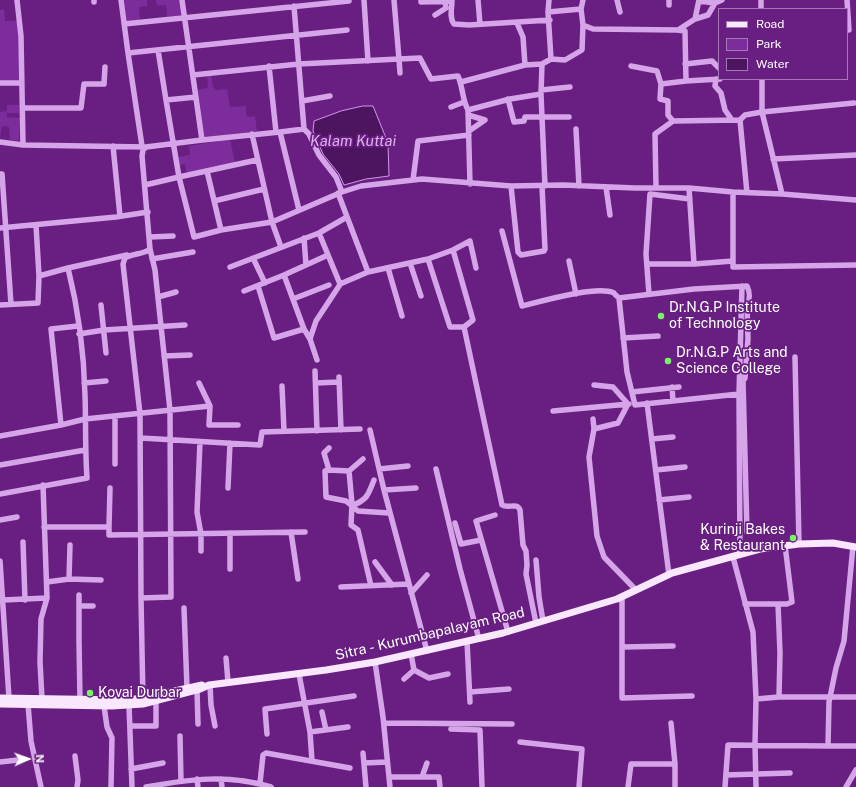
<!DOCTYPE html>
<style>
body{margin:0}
#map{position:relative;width:856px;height:787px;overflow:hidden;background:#681f81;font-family:"Public Sans",sans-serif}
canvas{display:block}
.legend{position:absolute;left:718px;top:8px;width:130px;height:72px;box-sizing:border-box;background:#681f81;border:1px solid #a479b3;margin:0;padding:5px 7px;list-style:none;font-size:12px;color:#fff}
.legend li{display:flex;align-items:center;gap:8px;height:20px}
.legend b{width:20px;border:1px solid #a479b3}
.north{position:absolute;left:8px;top:739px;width:40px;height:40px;-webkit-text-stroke:3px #681f81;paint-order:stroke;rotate:88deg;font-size:11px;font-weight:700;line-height:16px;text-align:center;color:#fff}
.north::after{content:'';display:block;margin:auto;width:14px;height:18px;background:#fff;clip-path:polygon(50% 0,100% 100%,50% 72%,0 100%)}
</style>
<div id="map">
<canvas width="856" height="787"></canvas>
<ul class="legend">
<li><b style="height:5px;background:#f9e7fe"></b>Road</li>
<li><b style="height:11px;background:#7d2c9c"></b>Park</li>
<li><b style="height:11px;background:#4d1560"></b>Water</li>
</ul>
<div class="north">N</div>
</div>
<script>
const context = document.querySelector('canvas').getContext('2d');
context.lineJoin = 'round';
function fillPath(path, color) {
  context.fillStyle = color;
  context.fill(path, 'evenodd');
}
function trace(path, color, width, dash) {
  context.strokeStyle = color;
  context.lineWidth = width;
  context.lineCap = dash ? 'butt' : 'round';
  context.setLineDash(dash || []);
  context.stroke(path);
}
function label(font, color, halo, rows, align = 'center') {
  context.font = font + ' "Public Sans",sans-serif';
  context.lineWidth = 3.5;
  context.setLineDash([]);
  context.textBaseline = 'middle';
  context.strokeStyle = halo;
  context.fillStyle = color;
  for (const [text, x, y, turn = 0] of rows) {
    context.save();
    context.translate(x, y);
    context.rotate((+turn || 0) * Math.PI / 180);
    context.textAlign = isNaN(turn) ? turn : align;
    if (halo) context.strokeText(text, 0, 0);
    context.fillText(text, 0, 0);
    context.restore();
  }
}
fillPath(new Path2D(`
 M123,0H147V6L139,7L140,20L126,22Z
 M156,0H180L183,15L167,17L166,5L157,6Z
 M4,9L5,21H17L20,38L21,82H0V10Z
 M211,74L213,87L216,90L227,89L230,107L246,106V115L249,117L255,116L257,131L203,138L197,90L208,88L207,75Z
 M7,105H20L19,113H7V117L20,118L19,141L10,140L9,127L2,126L0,139V112L7,111Z
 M230,139L235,163L187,174L185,164L179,165L178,157L190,155L189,146Z`), '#7d2c9c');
const water = new Path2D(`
 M363,106H373L388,143L389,176L366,179L344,185L339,174L323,154L313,131L314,121L341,111Z`);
fillPath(water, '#4d1560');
trace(water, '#d298ea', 1);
trace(new Path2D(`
 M17,0L21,36L23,145
 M94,0V2
 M121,0L128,53L142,146
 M364,0L368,61
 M394,0L399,59L420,58L431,79L458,76C463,87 462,99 468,110L470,184
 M421,0V2L452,1
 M452,0C452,8 449,18 454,24L469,25L550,20
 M478,0L480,24
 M617,0L620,12
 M669,0V5
 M761,0V9
 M847,0L849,30
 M699,1L715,3
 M294,6L304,129
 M548,12L581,9
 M435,15L446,8L445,1
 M695,19L699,0
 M517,23L523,37L525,65
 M124,24L349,1
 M583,25L593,29L678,30L695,19L708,15L715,3L722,0
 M677,30L685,31L686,81
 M158,50L166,100
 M128,53L347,30
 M551,59L565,60L582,50L583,25L581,9L583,0
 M542,64L541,94L545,186
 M685,64L712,61L719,68
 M269,66L276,132
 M631,66L657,71L661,84L660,99L668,101V115L673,121L655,134L656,188
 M193,75L299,64L399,59L400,73
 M716,79L715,86L721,93L725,110L732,120
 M461,82L525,65L542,64L551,59L548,12L549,0
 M0,83H22
 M661,84L686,81L720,79
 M541,90L570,87
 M196,97L166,100L179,177L257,160
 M508,99L514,122L524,121L525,117H569
 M302,101L330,96
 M451,107L464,102
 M23,108H81L84,84H104L105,67
 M468,110L510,99L541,94
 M468,115L485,120L469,131
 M740,120L747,193
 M673,121L740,120L745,115L762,112L854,103
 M576,129L579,186
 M280,132L304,129L309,134L319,155L336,177L342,192
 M252,134L272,222L281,247
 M202,140L280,132L299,210
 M0,142L23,145L146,147
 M113,146L120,216
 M773,159L856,155
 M207,171L221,230
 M0,174H2L11,304
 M413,180L418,141L469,135
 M145,185L179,177L194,237L221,230L272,222L342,192L361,186L422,179L511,186L563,185L635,188H689L733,192L782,194L762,112V79
 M511,186L518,252L521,255L544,251L545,249L542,186
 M606,187L610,215
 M689,188L694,264
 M733,192V267L856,265
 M338,193L368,272
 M782,194L856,200
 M214,201L264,189
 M36,225L39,276
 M0,228L116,217L148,212
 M502,231L522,306C542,301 597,285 614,293C614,294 618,297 619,298L627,372L635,405L739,394
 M319,233L347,217
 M150,237L173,236
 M304,238L306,265
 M453,250L473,320L464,327L502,505C508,509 517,502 520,510L523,545L526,551L527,565L526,574L536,623
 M253,258L265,283
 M152,259L193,252
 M428,259L450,327H464
 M569,261L576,294
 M410,263L421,296
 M648,264H694L733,261
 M230,267L319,233L340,284L368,272L428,259L453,250L470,241L476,268
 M388,268L402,316
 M284,275L304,329L310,339
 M258,286L274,338L304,329
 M244,291L284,275L328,255
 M649,294L646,254L650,194L690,199
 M158,297L176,292
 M619,298L694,289L747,286C750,292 750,300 747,306L748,339L745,378L743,381L747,532
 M293,299L329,285
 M0,305L38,303L39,276L68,268
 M101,305L106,353
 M79,334L104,330L185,325
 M623,338L658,336
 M164,356L190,355
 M795,357L799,544
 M317,360L310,339L316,321L341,283
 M315,371L317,431
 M339,377L341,430
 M84,383L106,381
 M199,383L210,406L209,425H238
 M316,383L339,382
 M282,386L284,431
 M672,387L673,401
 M632,392L679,387
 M647,403L669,575
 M553,411L629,404
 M593,419L594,429L589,457L597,536L604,557L636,590
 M61,425L51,329L78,326
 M594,429L618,423L628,404L613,387L594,385
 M370,430L384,490L427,651
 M0,436L61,425L85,419L210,406
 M141,438L260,445L262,432L360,429
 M652,439L673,437
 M200,442L197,512L201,534V551
 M329,448L324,453L329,470L325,471L326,497L346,501L358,511L389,513
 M115,464V416
 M0,465L85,450
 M379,469L408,466
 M436,469L460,569L479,639
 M329,470L349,471L363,459
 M656,470L685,467
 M349,471L352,504L351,525L358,530L371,586
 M228,488L230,443
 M384,490L416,488
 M0,494L87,478C85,450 86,423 85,395C84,354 78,308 68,268L127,255
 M659,500L689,497
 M352,506C368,499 368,495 374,480
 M495,515L476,521L508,632
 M0,520L17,517
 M455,523L461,544L481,540
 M44,527H109L110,488
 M109,527V535L305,532
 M291,532L298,579
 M230,533V569
 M23,542L25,600
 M853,546L844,641L836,668L829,702L828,746H856
 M740,555L739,394L742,286
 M733,557L753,632L756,699L755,744L756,787
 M536,560L539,597L543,621
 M0,561L9,698
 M375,562L392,585
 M69,579L70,545
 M47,582L69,579L101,580
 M341,587L408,584
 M411,593L427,575
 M79,595V641L80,700
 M622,596V698L692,696
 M141,598L171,597L170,410L155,270L150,249
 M3,600L47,598L43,485
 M745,604H778L780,653L779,697L756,699
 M778,604H787L792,602L785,545
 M79,606H93
 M184,608L187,688
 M467,641L470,702
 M622,647L673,646
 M411,654L414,670
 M226,658L228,682
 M375,662L383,717L390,787
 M299,674L310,732L312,761
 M404,679L414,670L429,678L448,674
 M210,685L211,705L215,726
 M197,690L198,724
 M470,692L509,689
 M779,697H856
 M42,699L40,662L41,619L47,598
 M143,701L141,598L140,414L123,264L125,258C133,253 143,255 150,249L142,156L143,150L146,147L202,140L182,0
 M28,704L31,741L41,787
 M129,705L132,787
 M104,706L107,727L112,738L111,787
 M322,712L326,730
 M384,723L512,724
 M671,723L675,764V787
 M130,726H156V700
 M451,729L480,730L482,787
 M310,732L348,727
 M267,734L265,709L354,696
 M180,736L181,781
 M520,742L582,749L579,787
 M363,753L366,787
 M75,756L78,780L77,787
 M0,762L18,760
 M364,763L387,762
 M131,769L163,763
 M726,775L790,773
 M389,777H439L440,787
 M422,777L427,763
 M197,779L198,787
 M221,779L222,787
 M260,783L263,755L266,753L350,768
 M146,787C190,779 228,774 271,787
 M628,787L631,764H675
 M725,787L728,745L828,746
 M846,787L856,770`), '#d6a5e9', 5.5);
trace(new Path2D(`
 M0,698L127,700L143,698L202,685
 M0,704L112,706L143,704L200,689L209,685L326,670L375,662L503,633L617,599L672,573L760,549L799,544L833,543L856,547`), '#f9e7fe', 7);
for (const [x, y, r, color] of [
 [661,316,4,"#75f764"],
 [668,361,4,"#75f764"],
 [793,538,4,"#75f764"],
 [90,693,4,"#75f764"]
]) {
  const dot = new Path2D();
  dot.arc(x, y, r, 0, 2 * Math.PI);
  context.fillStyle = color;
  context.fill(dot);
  trace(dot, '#681f81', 1.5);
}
label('14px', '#fff', '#681f81', [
 ["Dr.N.G.P Institute",669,308],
 ["of Technology",669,324],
 ["Dr.N.G.P Arts and",676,353],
 ["Science College",676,369],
 ["Kurinji Bakes",785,530,"right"],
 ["& Restaurant",785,546,"right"],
 ["Kovai Durbar",98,693]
], 'left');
label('14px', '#fff', '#681f81', [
 ["Sitra - Kurumbapalayam Road",430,634,-13]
]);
label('italic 15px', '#deb0f0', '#681f81', [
 ["Kalam Kuttai",353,141]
]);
</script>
